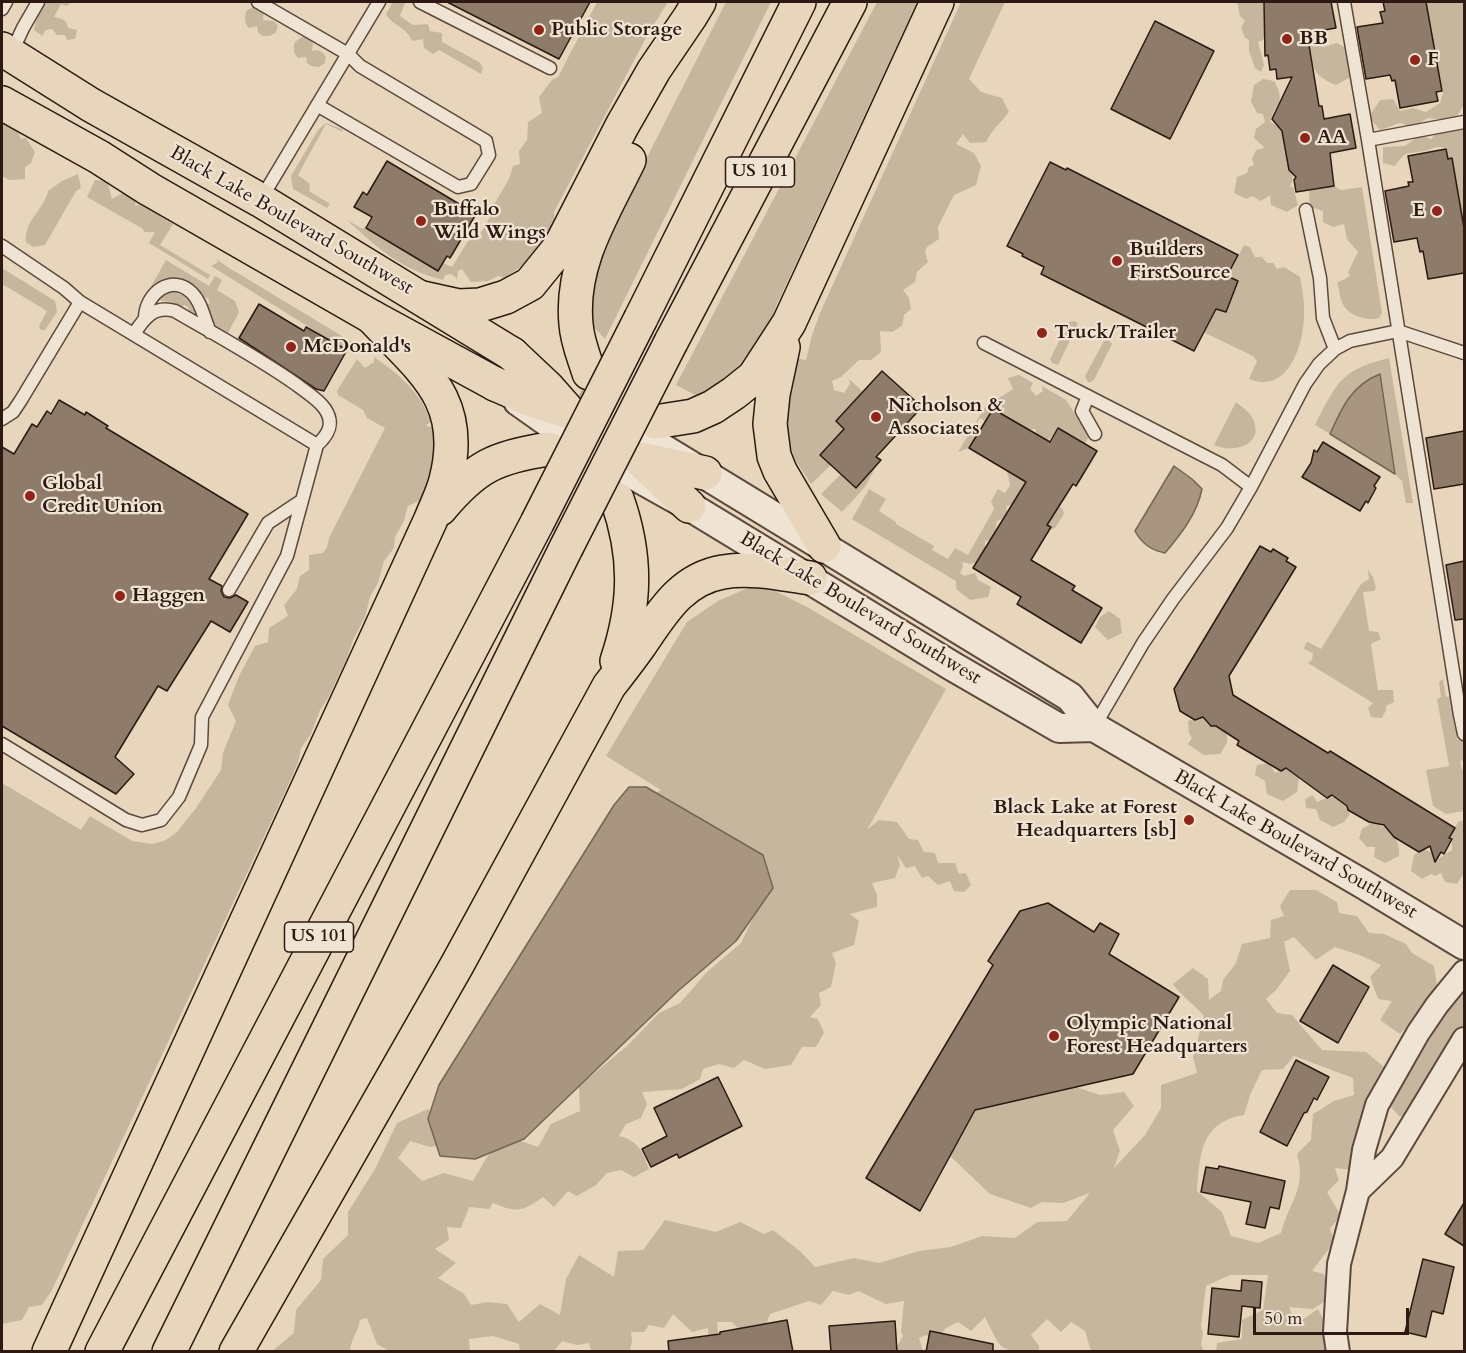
<!DOCTYPE html>
<style>
body{margin:0}
#map{position:relative;width:1466px;height:1353px;overflow:hidden;background:#e7d6bb;font-family:Cardo,serif}
canvas{display:block}
.frame{position:absolute;inset:0;border:3px solid #2d1911;pointer-events:none}
.scale{position:absolute;left:1253px;top:1308px;width:156px;height:27px;box-sizing:border-box;border:3px solid #2d1911;border-top:0;padding-left:8px;font-size:18px;line-height:21px;white-space:nowrap;color:#2d1911;-webkit-text-stroke:4px #efe4d3;paint-order:stroke}
</style>
<div id="map">
<canvas width="1466" height="1353"></canvas>
<div class="frame"></div>
<div class="scale">50 m</div>
</div>
<script>
const context = document.querySelector('canvas').getContext('2d');
context.lineJoin = 'round';
function fillPath(path, color) {
  context.fillStyle = color;
  context.fill(path, 'evenodd');
}
function trace(path, color, width, dash) {
  context.strokeStyle = color;
  context.lineWidth = width;
  context.lineCap = dash ? 'butt' : 'round';
  context.setLineDash(dash || []);
  context.stroke(path);
}
function label(font, color, halo, rows, align = 'center') {
  context.font = font + ' Cardo,serif';
  context.lineWidth = 4.5;
  context.setLineDash([]);
  context.textBaseline = 'middle';
  context.strokeStyle = halo;
  context.fillStyle = color;
  for (const [text, x, y, turn = 0] of rows) {
    context.save();
    context.translate(x, y);
    context.rotate((+turn || 0) * Math.PI / 180);
    context.textAlign = isNaN(turn) ? turn : align;
    if (halo) context.strokeText(text, 0, 0);
    context.fillText(text, 0, 0);
    context.restore();
  }
}
fillPath(new Path2D(`
 M46,2H71L67,6L61,4L54,17C62,19 67,19 68,28L77,30L75,39L67,40L65,35H57L52,29L46,30L42,36L34,30L37,17Z
 M393,2L405,3L400,16L413,25L428,24L430,31L442,33V42L479,62L483,68L481,74L439,50L433,54L424,48L423,39L412,41C406,26 392,26 386,14Z
 M597,2H668L648,34L554,212C557,241 526,264 504,278L498,276L488,281L471,282L462,269L458,271L457,279L452,274L445,275L443,280C400,269 380,250 347,220L363,229L365,226L438,271L443,263L452,267L468,241L478,238L490,217L488,215L509,179L513,166L520,164L519,151L527,140L528,122L542,113L539,97L552,80L558,77Z
 M726,2H771L605,339L592,325L591,296L596,264L607,236Z
 M877,2H917L776,306L767,333L748,360L725,382L697,396L676,385Z
 M961,2H1005L969,79L981,92L1002,98L1009,112C1001,123 992,129 986,142L970,143L963,134L956,144L974,153L981,166L976,185L954,195L938,227L939,239L927,247L925,252L928,262L917,272L915,282L903,290L909,298L911,309L904,315L902,326L892,332L880,331L881,352L871,360H859L841,377L832,381L834,390L844,393L850,384L849,379L863,392L844,429L820,455L831,465L811,484L795,460L792,452L785,455L781,439L795,358L806,360L812,335L820,313Z
 M1237,2L1264,3V21L1268,27L1263,40L1258,42L1264,65L1261,72L1255,68L1249,51V40L1245,38L1241,27L1245,21L1240,16Z
 M1426,2H1464V106H1463L1455,120L1464,129V228L1463,218L1458,219L1460,202L1452,158L1448,159L1447,148C1433,145 1435,149 1423,151C1406,155 1407,149 1395,166L1383,163V147L1405,146L1420,135L1431,139L1448,120L1428,118L1412,127L1400,123L1380,130L1369,117L1380,100L1393,99L1400,111L1413,108L1426,112L1440,103L1443,93L1435,48H1429L1431,31Z
 M253,7H260L264,13L263,20L274,21L278,26L276,32L270,36H262L258,32L257,26L249,28C244,23 245,18 246,11Z
 M302,37L309,38L313,44L312,51C319,49 322,51 326,57L325,63L319,67L311,66L307,63L306,57L298,58C293,53 293,48 295,42Z
 M1337,43L1358,55L1352,76L1336,85C1313,75 1313,70 1310,47L1316,44L1323,47Z
 M1263,79L1274,81C1287,103 1275,102 1270,122C1282,126 1283,137 1288,147L1284,152L1288,155C1291,166 1296,176 1290,187H1293L1298,205L1287,212L1271,205L1270,195L1261,201L1252,196L1246,199L1234,193L1237,177L1247,173L1249,167L1254,165L1252,159L1256,150L1265,148L1254,138L1256,129L1265,122L1263,114L1257,113L1251,102L1254,85Z
 M2,120L18,131L21,139L26,138L35,152L31,163L25,167V179L9,180L2,176Z
 M326,123L342,129L343,132L326,124L298,175L310,184L309,191L330,204L327,208L293,189L291,176L318,130Z
 M78,174L81,188L76,191L45,245L33,247L26,242C24,220 44,210 48,191L62,181Z
 M95,180L107,181L112,199L126,191L136,198L135,206L148,201L160,206V216L173,224L160,245L210,275L208,279L149,243L155,232H144L143,229L87,197Z
 M1334,186L1341,190L1362,187L1382,313L1379,318C1368,322 1346,315 1342,302C1339,296 1340,289 1337,283L1350,276L1348,272L1358,252L1347,239L1344,224L1333,227L1323,222V211L1310,207L1309,191Z
 M1244,245L1250,247L1255,257H1262L1267,263H1273L1277,269L1284,267L1300,277C1302,289 1305,302 1304,314C1304,345 1288,395 1249,379L1257,361L1253,356L1199,330Z
 M216,259L226,266L360,347L356,350L354,355L211,266L218,262Z
 M166,260L209,286L215,276L222,280L217,290L235,301L239,312L227,335L214,326L206,305L210,303L208,298H205C192,277 168,273 149,290Z
 M2,268L55,301L57,312L45,330H41L39,326L47,311L2,284Z
 M172,291L185,296L192,301L196,315L187,311L189,308L184,305L182,308L171,302L157,300L164,294Z
 M1074,321L1078,323L1076,328L1058,365L1052,363L1050,359L1069,322Z
 M1109,340L1112,344L1094,380L1091,382H1088L1085,376L1104,341Z
 M374,357C399,374 421,393 431,422L426,425L428,427L435,426L438,430L427,497L408,506L404,521L395,537L394,548L384,561L378,583L370,597L365,617L353,640L347,658L328,698L320,710L311,734L301,748L298,763L284,794L52,1290L42,1305L29,1307L22,1320L2,1324V1327V783L81,830L90,816L132,841L153,844L166,840L177,832L196,808L221,770L223,753L236,721L228,705L239,676L255,646L268,642L269,628L288,616L284,605L297,589L300,576L309,570V555L323,553L327,547L329,538L385,428L367,418L363,410L338,395L337,391L357,359L365,368L374,362Z
 M1389,358L1413,503H1406L1402,481L1395,474L1380,374L1354,391L1338,416L1330,434L1315,425C1337,383 1340,370 1389,358Z
 M1019,375L1033,383L1030,389L1036,396L1043,391L1042,386L1066,400L1089,436L1085,444L1055,433L1046,442L1048,446L1020,492L1054,513L1058,507L1062,508L1064,514L1055,528L1049,530L1050,527L1012,504L1006,507L1007,512L1002,519L997,521L995,532L990,540L985,541V548L977,562L971,564L962,562L963,567L960,573L964,576L975,573L978,580L991,587L988,597L970,600L956,589V581L852,519L869,489L886,499L879,511L896,522V524L934,546L932,550L948,559L955,548L968,555L994,509L991,501L998,489L1005,493L1010,485L1007,471L1014,457L1034,439L1036,429L1028,430L993,409L985,421L980,418L972,431L977,434L969,448L958,452L985,407L1013,389L1008,378Z
 M1236,402C1242,407 1250,412 1253,419C1265,445 1233,454 1214,445Z
 M877,465L865,487L842,512L821,494L841,474L856,487Z
 M1368,570L1373,577L1376,588L1374,591L1363,592L1369,631L1378,632L1381,639L1371,644L1378,690H1393L1394,702L1386,706V710L1382,718L1371,717L1368,708L1373,703L1308,663L1312,660L1313,653L1304,649L1306,643L1308,642L1321,649L1361,584L1369,579Z
 M759,583L807,607L946,689L867,830L879,820L897,822L909,839L918,840L924,852L935,853L938,863H955L959,874L966,873L971,885L964,892L954,891L950,881L938,885L928,876L922,878L915,866L906,868L897,855L900,865L895,878L872,883L877,895V907L850,914L859,921L854,945L832,953L836,963L831,987L819,993L821,1005L810,1017L818,1019L824,1033L816,1047H802L791,1065L765,1069L744,1060L734,1068L719,1064L703,1069L700,1079L682,1089L642,1092L647,1104L641,1118L626,1124L619,1136C639,1141 642,1151 649,1169L634,1177L621,1170L607,1173L596,1185L577,1196L568,1191L554,1207L543,1197C522,1212 517,1213 493,1203L489,1209L469,1207L461,1228L447,1227L449,1240L435,1249L456,1263L438,1278L464,1294L471,1305L488,1302L507,1304L519,1322L540,1304L560,1315L566,1279L579,1255L614,1277L618,1251L643,1250L665,1220L716,1232L740,1222L764,1234L773,1230L801,1252L815,1267L854,1258L879,1263L919,1251L951,1247L982,1236L1015,1238L1037,1222L1067,1221L1090,1193L1063,1203L1042,1202L1031,1208L990,1194L950,1156L975,1110L1076,1087L1100,1095L1124,1092L1134,1106L1113,1130L1120,1151L1114,1168L1145,1135L1161,1108V1085L1197,1073L1193,1057L1204,1016C1194,1004 1182,997 1173,984L1193,968L1208,979L1209,1000L1221,991L1223,980L1236,963L1242,944L1270,938L1271,920L1284,916L1280,906L1290,890H1316L1337,902L1339,913L1357,916L1369,933L1384,934L1406,944L1412,953L1434,966L1437,985L1425,1025L1411,1022L1400,1034L1380,1020L1392,1001L1378,999L1370,977L1381,965L1362,956L1335,947L1316,960L1294,937L1284,942L1290,971L1276,990L1266,999L1277,1013L1292,1015L1322,1050L1366,1052L1390,1072L1389,1095L1366,1104L1374,1128L1354,1140L1357,1153L1353,1170L1335,1168L1339,1180L1327,1192L1341,1216L1330,1228L1334,1242L1312,1271L1324,1274L1333,1296L1313,1309L1289,1307L1296,1324L1318,1309L1330,1332L1325,1344L1330,1351L1274,1352L1272,1350L1216,1351L1217,1343L1242,1339V1320L1263,1310L1268,1275H1230L1206,1286L1201,1326L1203,1334L1201,1344L1204,1351H1091L1085,1331L1071,1322L1061,1332L1047,1319L1031,1335L1039,1346V1351C998,1351 1003,1353 985,1317L971,1331L958,1322L946,1328L936,1340L926,1335L919,1338L923,1351H894L903,1336L901,1331L904,1301L886,1304L858,1291L849,1295L833,1291L821,1305L809,1301L770,1314L765,1327L742,1332L732,1322H717L720,1351H709L708,1328L692,1332L673,1314L664,1328L649,1325L644,1332H631L632,1341L630,1351H591L589,1343L577,1345L562,1341L554,1351H520L519,1344L493,1336L469,1339L470,1351H389L377,1344L367,1318L360,1320C358,1332 351,1339 350,1351L271,1352L294,1333L296,1310L321,1280L323,1259L348,1235V1212L375,1169L397,1123L428,1109L453,1123L449,1144L430,1147L410,1141L398,1158L422,1181L444,1173L473,1181L487,1157L506,1136L538,1147L551,1124L580,1111L579,1086L627,1046L659,1013L680,1003L707,972L741,943L759,905L649,797L661,790L606,756L687,622L718,601ZM1294,1056L1353,1078L1354,1095L1334,1101L1313,1114L1311,1140L1297,1154C1307,1188 1289,1202 1281,1233L1258,1243L1231,1236L1222,1212L1197,1191C1200,1153 1201,1122 1244,1115L1250,1095L1262,1070L1283,1069Z
 M1109,611L1120,619L1122,633L1108,640L1095,627L1100,617Z
 M1443,679L1446,697L1451,696L1458,716L1454,724L1458,730L1457,739L1464,742V760L1460,761L1462,770L1464,771V811L1446,814L1433,806L1426,770L1449,766L1437,699L1441,697L1439,682Z
 M1203,717L1211,726H1216L1227,734V743L1220,754L1204,755L1188,744L1192,738L1189,733L1188,721Z
 M1269,763L1275,773L1286,768L1299,778L1297,792L1283,801L1267,794L1265,781L1255,775L1257,765Z
 M1313,795L1317,802L1329,797H1339L1347,806L1350,814L1344,822L1333,827L1320,820L1316,809L1306,808L1305,799Z
 M1459,821H1464L1463,851L1464,873L1457,884L1445,882L1441,873L1435,876L1431,874L1422,879L1411,871L1414,855L1424,849L1432,853L1435,861L1452,850V839L1449,838Z
 M1372,823C1389,826 1401,839 1399,856L1385,863L1374,857L1375,847H1367L1359,838L1362,829Z
 M1460,994H1464V1024L1408,1117L1399,1116L1391,1107L1393,1102L1455,996Z`), '#c7b69e');
const water = new Path2D(`
 M1380,374L1395,474L1330,434C1342,407 1352,385 1380,374Z
 M1174,466L1192,479L1202,489C1197,514 1181,534 1165,553C1151,550 1142,544 1135,531Z
 M629,787H646L763,855L773,888L736,941L678,991L524,1139L475,1159L440,1156L428,1119L439,1085L614,805Z`);
fillPath(water, '#a89681');
trace(water, '#776454', 1.5);
const building = new Path2D(`
 M447,2H590L559,59Z
 M1264,2H1331L1336,28L1307,33L1319,106H1322L1324,119L1350,114L1356,148L1330,153L1334,186L1296,192L1294,180L1296,177L1289,170L1282,131L1272,119L1292,77L1277,79L1276,69L1270,70L1268,55L1265,56Z
 M1383,2H1426L1442,91L1436,92L1438,101L1400,108L1395,80L1392,81L1390,75L1366,79L1357,27L1383,23L1380,12L1385,11Z
 M1155,21L1214,51L1170,139L1111,109Z
 M1446,149L1448,159L1452,158L1464,228V273L1428,279L1423,251L1420,252L1417,238L1394,242L1385,191L1409,186L1408,182H1413L1408,156Z
 M387,161L476,214L450,258L447,256L438,271L366,228L372,217L354,207L363,192L367,195Z
 M1050,162L1066,170L1067,168L1238,255L1227,276L1238,281L1226,312L1216,309L1194,351L1041,274L1044,267L1022,256L1023,254L1007,246Z
 M259,304L304,331L306,327L347,350L324,391L316,389L239,338Z
 M882,371L922,407L876,457L881,460L856,488L820,455L844,429L836,421Z
 M59,400L85,415L86,412L108,426L106,428L248,514L209,579L222,586L221,591L224,597L230,598L236,595L248,602L230,632L211,621L167,691L158,686L115,757L134,774L116,794L2,726V447L14,454L32,424L37,427L47,411L51,414Z
 M993,409L1050,442L1058,428L1097,451L1076,486L1073,484L1047,525L1051,527L1031,560L1075,586L1072,590L1102,608L1081,643L1017,604L1021,597L973,568L1026,482L969,448Z
 M1464,431V484L1434,489L1426,438Z
 M1323,442L1380,477L1374,486L1376,488L1368,503L1366,501L1360,511L1302,477L1311,463L1314,450L1317,452Z
 M1260,546L1271,552L1273,549L1288,558L1286,561L1296,567L1229,676L1233,695L1328,753L1330,751L1455,828L1449,838L1452,839L1444,854L1441,852L1435,862L1430,846L1419,852L1394,837L1384,825L1369,822L1348,810L1347,806L1332,795L1327,798L1286,768L1281,771L1237,745L1239,741L1216,726H1211L1203,717L1195,720L1180,711L1174,689Z
 M1464,561V619L1455,620L1446,565Z
 M1048,903L1094,932L1100,923L1119,934L1109,954L1179,997L1133,1074L975,1110L920,1211L866,1178L993,965L988,961L1020,911Z
 M1333,965L1369,987L1338,1043L1300,1021Z
 M1296,1060L1329,1077L1317,1100L1314,1098L1307,1112L1304,1113L1287,1146L1260,1132Z
 M718,1077L742,1126L679,1158L677,1154L651,1167L642,1149L667,1136L654,1108Z
 M1219,1166L1285,1181L1279,1209L1270,1207L1265,1228L1246,1224L1251,1202L1201,1192L1206,1167L1218,1169Z
 M1464,1203V1246L1445,1234Z
 M1423,1259L1454,1267L1443,1314L1432,1311L1426,1337L1405,1332Z
 M1242,1280L1262,1282L1260,1308L1242,1306L1239,1337L1208,1334L1212,1288L1241,1291Z
 M787,1320L793,1352H669L668,1341L720,1334V1332Z
 M895,1321L897,1352H831L829,1326Z
 M930,1331L993,1344V1352H926Z`);
fillPath(building, '#8e7b69');
trace(building, '#2d1911', 1.5);
trace(new Path2D(`
 M578,396L645,438`), '#c2b099', 28, [28, 14]);
const service = new Path2D(`
 M258,2L348,54L360,66L486,141L489,155L471,184L458,187L317,105
 M420,2L550,68
 M1344,2L1368,140L1460,715L1464,734
 M2,9L6,2
 M11,54L23,28L38,2
 M1368,140L1464,122
 M261,199L379,2
 M1306,210L1320,278L1323,318L1335,349
 M2,246L64,288L80,302L317,445L287,556L202,717L201,745L179,797L161,820L142,825L126,820L2,744
 M145,317C146,293 172,273 192,293C202,303 204,319 210,332
 M134,334C144,318 154,305 175,311C216,335 259,358 297,385C306,392 319,400 325,409C335,424 328,435 317,445
 M984,343L1222,465L1251,487
 M1088,396L1082,411L1095,434
 M2,419L13,412L21,400L80,302
 M229,590L268,523L301,501
 M1094,727L1143,643L1173,599L1227,528L1251,487L1305,384L1319,364L1335,349L1350,341L1398,331L1464,353`);
const minor = new Path2D(`
 M1358,1191L1392,1158L1464,1039
 M1338,1352L1335,1332L1339,1264L1358,1191L1364,1150L1377,1105L1418,1033L1437,1005L1464,972`);
const tertiary = new Path2D(`
 M518,401L559,430
 M647,439L1070,697L1094,727L1363,884L1464,945
 M630,473L689,506L952,666L1059,728L1094,727`);
const primary = new Path2D(`
 M2,49L91,105L260,200L512,354
 M2,103L99,157L149,189L372,317L495,384`);
const motorway = new Path2D(`
 M423,298L459,306L480,305L506,297L530,284L560,247L622,126L654,70L690,17L699,2
 M641,318L799,2
 M671,342L850,2
 M783,347L773,394L770,424L774,456L780,471L824,546
 M512,354L547,387L569,412
 M589,373C584,357 577,341 576,324C570,263 604,212 629,160
 M495,384L534,401L566,411
 M655,422L693,416L713,407L734,393L754,377L789,323L937,2
 M638,458L689,506
 M640,459L705,473
 M617,499C637,556 636,604 617,661
 M440,509C475,467 495,457 549,449
 M49,1352L431,519C436,506 443,493 446,480C467,399 421,370 372,317
 M102,1352L537,523
 M169,1352L566,548
 M236,1352L457,965L609,686C620,672 630,659 640,645C662,613 681,579 723,572C752,567 782,574 810,578`);
trace(service, '#5c483c', 15);
trace(minor, '#5c483c', 26);
trace(tertiary, '#5c483c', 32);
trace(primary, '#2d1911', 36);
trace(motorway, '#2d1911', 36);
trace(service, '#efe4d3', 12);
trace(minor, '#efe4d3', 22);
trace(tertiary, '#efe4d3', 28);
trace(primary, '#e7d6bb', 33);
trace(motorway, '#e7d6bb', 33);
const motorwayBridge = new Path2D(`
 M537,523L641,318
 M566,548L671,342`);
trace(motorwayBridge, '#2d1911', 36, []);
trace(motorwayBridge, '#e7d6bb', 33);
for (const [x, y, r, color] of [
 [539,30,6,"#8f2418"],
 [1287,39,6,"#8f2418"],
 [1415,60,6,"#8f2418"],
 [1305,138,6,"#8f2418"],
 [1437,211,6,"#8f2418"],
 [421,221,6,"#8f2418"],
 [1117,261,6,"#8f2418"],
 [1042,333,6,"#8f2418"],
 [291,347,6,"#8f2418"],
 [876,417,6,"#8f2418"],
 [30,496,6,"#8f2418"],
 [120,596,6,"#8f2418"],
 [1189,820,6,"#8f2418"],
 [1054,1036,6,"#8f2418"]
]) {
  const dot = new Path2D();
  dot.arc(x, y, r, 0, 2 * Math.PI);
  context.fillStyle = color;
  context.fill(dot);
  trace(dot, '#efe4d3', 2);
}
for (const [x, y, w] of [
 [760,172,69],
 [319,937,69]
]) {
  const box = new Path2D();
  box.roundRect(x - w / 2, y - 15, w, 30, 4.5);
  context.fillStyle = '#efe4d3';
  context.fill(box);
  trace(box, '#2d1911', 1.5);
}
label('bold 18px', '#2d1911', null, [
 ["US 101",760,172],
 ["US 101",319,937]
]);
label('bold 20px', '#2d1911', '#efe4d3', [
 ["Public Storage",551,30],
 ["BB",1299,39],
 ["F",1427,60],
 ["AA",1317,138],
 ["Buffalo",433,210],
 ["Wild Wings",433,233],
 ["E",1425,211,"right"],
 ["Builders",1129,250],
 ["FirstSource",1129,273],
 ["Truck/Trailer",1054,333],
 ["McDonald's",303,347],
 ["Nicholson &",888,406],
 ["Associates",888,429],
 ["Global",42,484],
 ["Credit Union",42,507],
 ["Haggen",132,596],
 ["Black Lake at Forest",1177,808,"right"],
 ["Headquarters [sb]",1177,831,"right"],
 ["Olympic National",1066,1024],
 ["Forest Headquarters",1066,1047]
], 'left');
label('20px', '#2d1911', '#efe4d3', [
 ["Black Lake Boulevard Southwest",291,221,30],
 ["Black Lake Boulevard Southwest",860,609,31],
 ["Black Lake Boulevard Southwest",1295,845,30]
]);
</script>
